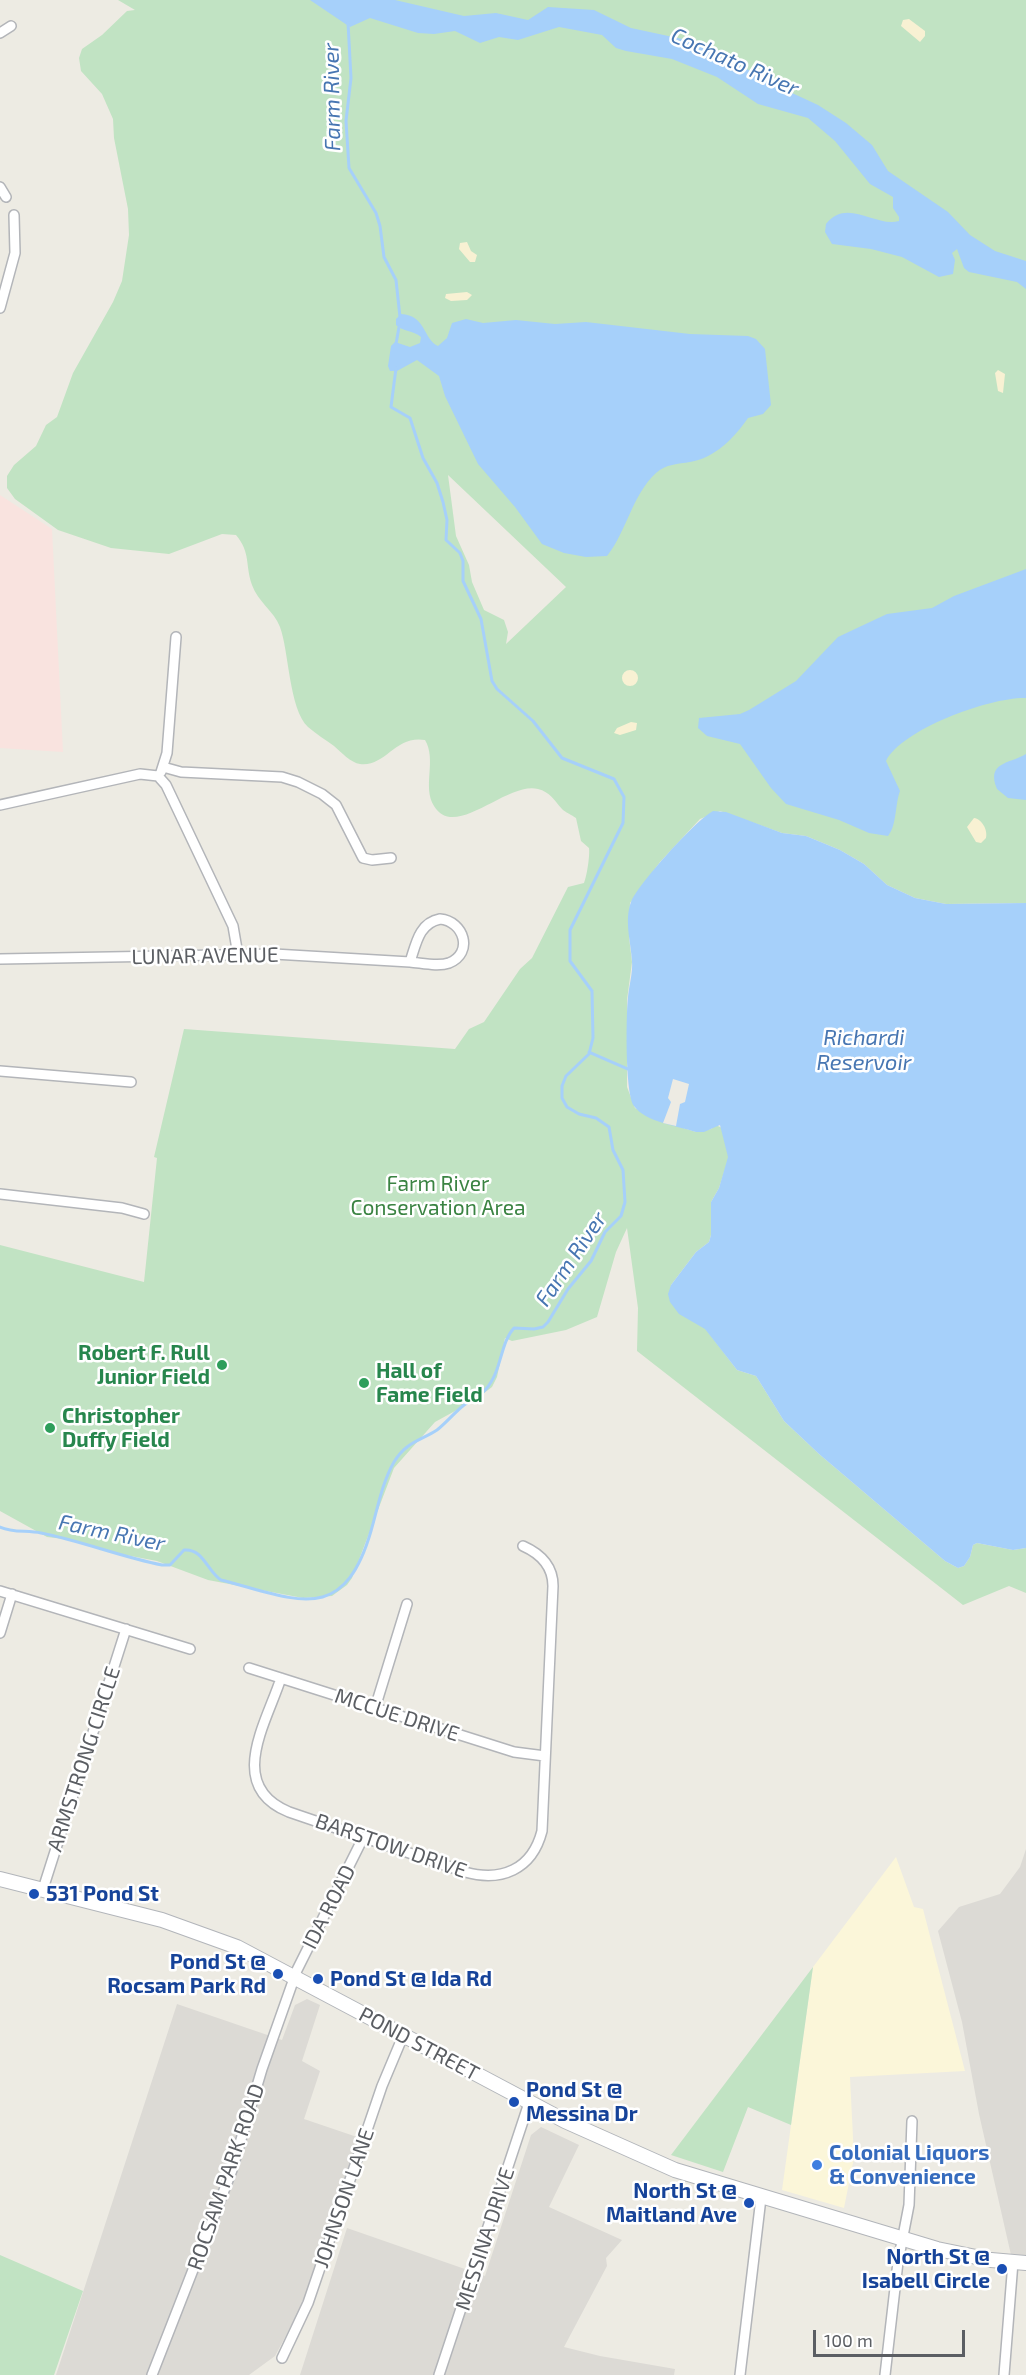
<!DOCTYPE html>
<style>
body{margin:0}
#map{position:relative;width:1026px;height:2375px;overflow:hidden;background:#edebe3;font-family:"Exo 2",sans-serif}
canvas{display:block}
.scale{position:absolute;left:813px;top:2330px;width:152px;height:27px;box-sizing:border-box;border:3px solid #5b5e63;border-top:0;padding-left:8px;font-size:18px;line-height:21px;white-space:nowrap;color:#5b5e63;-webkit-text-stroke:4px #fff;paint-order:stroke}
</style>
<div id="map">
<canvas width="1026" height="2375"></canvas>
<div class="scale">100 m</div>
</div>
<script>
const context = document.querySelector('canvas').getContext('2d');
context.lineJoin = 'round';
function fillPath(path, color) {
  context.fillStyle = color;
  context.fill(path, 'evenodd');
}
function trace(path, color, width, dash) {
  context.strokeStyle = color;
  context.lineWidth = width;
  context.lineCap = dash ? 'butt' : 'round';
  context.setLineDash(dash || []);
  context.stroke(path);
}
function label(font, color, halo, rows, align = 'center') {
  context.font = font + ' "Exo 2",sans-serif';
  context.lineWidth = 5;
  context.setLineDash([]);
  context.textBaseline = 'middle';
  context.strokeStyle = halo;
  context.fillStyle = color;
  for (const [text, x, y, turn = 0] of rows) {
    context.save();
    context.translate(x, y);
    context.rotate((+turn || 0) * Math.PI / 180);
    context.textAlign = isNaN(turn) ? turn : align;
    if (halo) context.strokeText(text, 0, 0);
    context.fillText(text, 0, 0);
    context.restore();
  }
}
fillPath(new Path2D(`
 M896,1857L914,1907L923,1909L965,2071L850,2077L854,2158L844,2208L782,2190L813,1967Z`), '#fbf6d9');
fillPath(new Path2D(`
 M1026,1849V2256L1011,2255L979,2114L962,2022L938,1931L959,1907L1000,1894L1020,1867Z
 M307,1999L320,2005L302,2061L320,2071L304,2119L360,2138L304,2302L275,2356L249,2375H56L177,2004L282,2040L295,2005Z
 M541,2127L579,2145L549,2207L622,2240L606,2258L607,2266L564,2347L600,2356L675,2369L674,2375H300L347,2228L485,2276L531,2135Z`), '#dcdad5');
fillPath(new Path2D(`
 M0,495L52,529L63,752L0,748Z`), '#f9e3df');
fillPath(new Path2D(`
 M118,0H1026V903L946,904L915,898L887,885L864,864L840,850L806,836L782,833L720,811L700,819L660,862L630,903L629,937L632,962L627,1000V1087L635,1108L658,1120L696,1132L711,1129L716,1125L722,1128L729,1157L719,1188L711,1202V1235L709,1242L696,1252L671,1285L696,1323L705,1328L737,1370L756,1376L784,1421L819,1454L945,1561L958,1568L964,1566L970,1557L973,1545L977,1543L1013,1550L1026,1548V1593L1009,1586L963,1605L637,1351L638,1308L627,1228L616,1252L597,1317L566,1330L512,1341L505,1338L497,1377L492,1387L475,1400L435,1422L394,1468L352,1578L347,1585L332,1596L303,1598L208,1580L157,1561L110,1552L72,1540L47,1537L0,1511V1245L144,1282L157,1158L154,1157L184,1029L455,1049L469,1029L484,1022L520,969L532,958L568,887L584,883C587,876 590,855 589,848L581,841L576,818C572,815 565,812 562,809C554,800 550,792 538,789C507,781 455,841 434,806C422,787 437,760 425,740C395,735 386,767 360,764C351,763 341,752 334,746C326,740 316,734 308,727C289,709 289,651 280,627C274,611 258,602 252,585C245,565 251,553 236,535L222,534L169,554L111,548L58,530L15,499L7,488V476L14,465L36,446L46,425L57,417L73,373L113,302L122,281L129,235L128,209L114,138L113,119L102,94L81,71L79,58L82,49L102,35L127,11L135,10ZM448,475L566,587L506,644L508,632L504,620L484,610L472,582L469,565L456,536Z
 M813,1967L791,2125L748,2107L723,2172L671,2155Z
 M0,2255L83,2291L54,2375H0Z`), '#c1e3c3');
fillPath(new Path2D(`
 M909,19L925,31V36L920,42L901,26L903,20Z
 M467,242L471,251L477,255L475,262H470L459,249L460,243Z
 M467,292L472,295L467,300L451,301L445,298L446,294Z
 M998,370L1005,374L1003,393L998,391L995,373Z
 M622 678a8 8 0 1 1 16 0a8 8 0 1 1-16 0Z
 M631,722L637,723L636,730L620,735L614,733L617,728Z
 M974,818C982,819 988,830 986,838L981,843L976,842L967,827Z`), '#f8f1d3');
fillPath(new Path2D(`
 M310,0H395L464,16L496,13L528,20L548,7L594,10L631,28L687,40L761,76L777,86L818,105L846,123L872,145L888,171L948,212L970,235L995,251L1026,261V289L1017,282L969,272L964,268L957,249L952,253L955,260L953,274L939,277L902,257L871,249L832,244L825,232L826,224C847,197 876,228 899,221V217L893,208V197L870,184L835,141L808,118L758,104L717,77L672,59L626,51L616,48L602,35L559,27L518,40L499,37L480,43L455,31L434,34L418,33L370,18L350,27Z
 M401,314C426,315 423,339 438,346L447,338L452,323L466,319L483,323L516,320L555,324L586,322L690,334L748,336L756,339L765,349L771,405L763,414L748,418C734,438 715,458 690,462C678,464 666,464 656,473C632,495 627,531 607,556L586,557L564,553L542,544L515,507L478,464L445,396L439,376L417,360L397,371H390L388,366L391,346L395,342L410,347L420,343L421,337C413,330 403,332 396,325V319Z
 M1026,569V698C990,697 902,729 886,761L900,791C895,804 897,825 888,836L869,833L839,820L786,804L771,788L740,744L707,736L698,728L699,718L740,714L749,710L796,681L838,637L872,621L887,614L932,608L954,596Z
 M1026,754V800L1008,798L997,789C986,762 1009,764 1026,754Z
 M713,811L726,812L782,833L806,836L840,850L864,864L887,885L915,898L946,904L1026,903V1548L1013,1550L977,1543L973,1545L970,1557L964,1566L958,1568L945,1561L819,1454L784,1421L756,1376L737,1370L705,1329L679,1314L670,1302L668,1294L671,1285L696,1252L709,1242L711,1235V1202L719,1188L728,1157L720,1125L704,1132H696C678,1126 645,1122 634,1106C625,1093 626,1015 628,997C629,985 633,973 632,961C631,942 624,921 631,902C638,884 697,819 713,811Z`), '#a6d0fa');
fillPath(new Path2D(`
 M673,1079L689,1084L685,1102L680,1104L676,1126L663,1123L671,1102L668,1098Z`), '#edebe3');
trace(new Path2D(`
 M348,23L351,78L346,121L349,168L376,213L380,226L384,257L396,280L400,317
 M396,344L399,327
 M589,1052L628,1069
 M0,1527C13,1533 27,1530 41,1533C82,1541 121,1557 162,1565H170L184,1550C203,1548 207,1571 221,1580C296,1599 343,1627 371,1531C378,1507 382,1483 394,1462C406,1442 420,1441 437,1430C446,1423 454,1413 464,1405C471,1400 480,1396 486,1389C502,1371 500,1343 514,1328L534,1329L543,1327L548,1322L568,1289L591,1261L605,1232L621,1216L625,1202L623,1170L613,1150L609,1127L596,1118L579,1114L567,1107L562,1098V1086L566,1076L589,1054L593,1038L592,991L570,961V930L623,823L624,797L614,779L562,758L533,721L497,689L492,681L481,619L463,581V561L460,553L446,540L447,520L443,502L437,483L423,458L410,418L391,407L396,368`), '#a6d0fa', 3);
const minor = new Path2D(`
 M0,33L11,26
 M0,187L6,197
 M0,308L15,253L14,215
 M163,767L181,772L282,777L298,782L322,794L336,805L363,858L372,860L391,858
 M161,772L167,753L176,637
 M0,805L140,774L158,776L166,785L233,926L238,955
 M440,919C464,921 474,953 449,963C438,967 422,963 410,962C416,944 419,923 440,919Z
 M0,959L274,954L410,962
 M0,1071L131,1082
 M0,1194L122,1208L144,1214
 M0,1591L190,1649
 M0,1633L12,1594
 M249,1668L514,1752L545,1756
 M281,1678C267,1722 225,1786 289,1812L465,1872C501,1882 532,1870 542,1831L553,1586C553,1566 541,1554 523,1546
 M375,1708L407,1604
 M43,1889L126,1629
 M282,2358L308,2303L382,2086L403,2036
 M152,2375L232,2170L262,2069L297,1970L363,1838
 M439,2375L529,2103
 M740,2375L761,2198
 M885,2375L898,2262L909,2205L912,2121
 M1004,2375L1013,2262`);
const secondary = new Path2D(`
 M0,1879L162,1920L237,1947L565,2121L675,2170L937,2249L991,2260L1026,2263`);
trace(minor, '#b3b5b9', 12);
trace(secondary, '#b2b5ba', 16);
trace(minor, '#fff', 9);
trace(secondary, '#fff', 14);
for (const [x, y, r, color] of [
 [222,1365,6,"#2e9e5b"],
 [364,1383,6,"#2e9e5b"],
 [50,1428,6,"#2e9e5b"],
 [34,1894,6,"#1a4fb4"],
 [278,1974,6,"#1a4fb4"],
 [318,1979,6,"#1a4fb4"],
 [514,2102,6,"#1a4fb4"],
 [817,2165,6,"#3f7fe0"],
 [749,2203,6,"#1a4fb4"],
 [1002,2269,6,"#1a4fb4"]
]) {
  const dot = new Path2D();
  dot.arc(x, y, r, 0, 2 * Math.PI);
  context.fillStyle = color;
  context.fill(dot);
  trace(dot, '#fff', 2);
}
label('21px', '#5b5e63', '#fff', [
 ["LUNAR AVENUE",205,956,-1],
 ["MCCUE DRIVE",397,1715,18],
 ["ARMSTRONG CIRCLE",84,1759,-72],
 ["BARSTOW DRIVE",391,1846,19],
 ["IDA ROAD",329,1907,-63],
 ["POND STREET",419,2044,28],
 ["ROCSAM PARK ROAD",226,2177,-71],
 ["JOHNSON LANE",344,2198,-71],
 ["MESSINA DRIVE",485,2239,-72]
]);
label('21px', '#3a8342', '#fff', [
 ["Farm River",438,1184],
 ["Conservation Area",438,1208]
]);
label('bold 21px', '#27864d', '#fff', [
 ["Robert F. Rull",210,1353,"right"],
 ["Junior Field",210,1377,"right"],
 ["Hall of",376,1371],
 ["Fame Field",376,1395],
 ["Christopher",62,1416],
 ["Duffy Field",62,1440]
], 'left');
label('bold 21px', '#164399', '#fff', [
 ["531 Pond St",46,1894],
 ["Pond St @",266,1962,"right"],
 ["Rocsam Park Rd",266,1986,"right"],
 ["Pond St @ Ida Rd",330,1979],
 ["Pond St @",526,2090],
 ["Messina Dr",526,2114],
 ["North St @",737,2191,"right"],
 ["Maitland Ave",737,2215,"right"],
 ["North St @",990,2257,"right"],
 ["Isabell Circle",990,2281,"right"]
], 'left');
label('bold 21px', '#366cbe', '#fff', [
 ["Colonial Liquors",829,2153],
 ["& Convenience",829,2177]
], 'left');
label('italic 22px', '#4776b2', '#fff', [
 ["Cochato River",735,62,24],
 ["Farm River",332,97,-91],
 ["Richardi",864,1038],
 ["Reservoir",864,1063],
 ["Farm River",571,1259,-56],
 ["Farm River",112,1533,12]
]);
</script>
